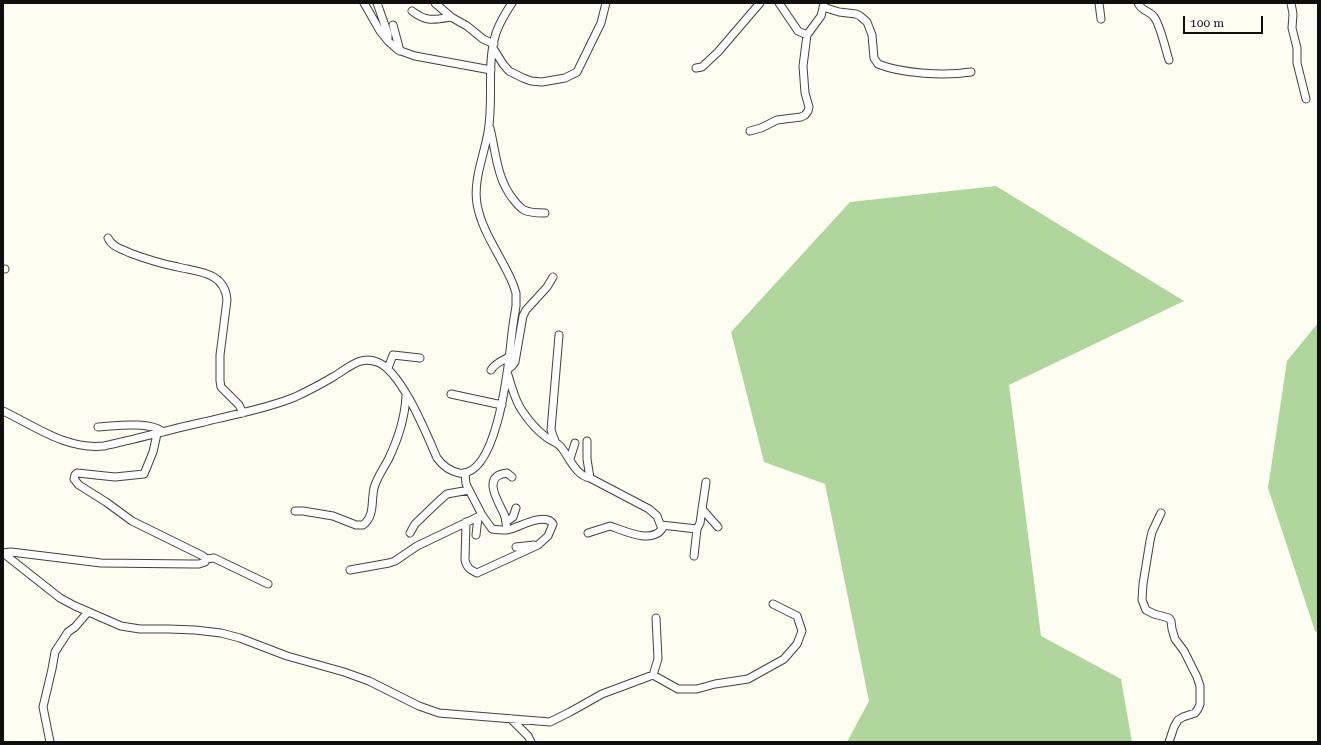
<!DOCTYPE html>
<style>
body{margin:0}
#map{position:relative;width:1321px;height:745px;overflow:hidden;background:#fefdf1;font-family:"Roboto Serif",serif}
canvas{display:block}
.frame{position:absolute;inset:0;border:4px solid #0f0f0f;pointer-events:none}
.scale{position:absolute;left:1183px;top:16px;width:80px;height:18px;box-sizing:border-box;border:2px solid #0f0f0f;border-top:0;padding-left:5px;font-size:12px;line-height:14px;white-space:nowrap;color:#0f0f0f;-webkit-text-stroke:3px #fff;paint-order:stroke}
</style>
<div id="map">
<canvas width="1321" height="745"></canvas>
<div class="frame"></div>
<div class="scale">100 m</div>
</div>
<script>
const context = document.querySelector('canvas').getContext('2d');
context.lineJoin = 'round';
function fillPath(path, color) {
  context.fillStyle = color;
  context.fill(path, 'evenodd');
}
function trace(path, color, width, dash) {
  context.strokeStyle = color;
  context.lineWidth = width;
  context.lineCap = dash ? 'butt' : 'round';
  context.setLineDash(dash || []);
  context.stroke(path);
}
fillPath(new Path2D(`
 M996,186L1184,301L1009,385L1041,636L1121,679L1132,742H847L869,701L825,484L764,462L731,332L850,202Z
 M1318,323V633L1315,631L1268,488L1287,361Z`), '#b0d69d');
const minor = new Path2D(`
 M364,3L380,31L388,41L398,50L415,56L491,70
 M377,3L388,34V41
 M435,3L451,17L467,26L483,39L494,44
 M779,3L798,31L807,35
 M1099,3L1101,19
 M1138,3C1141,11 1150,11 1154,17C1160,24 1166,51 1169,60
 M1291,3L1293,14L1292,28L1297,48V63L1306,99
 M823,7L839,12L856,14L860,16L867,22L872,35L874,58L878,64C903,74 945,76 971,72
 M412,11C426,22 434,20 451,17
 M393,25L400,51
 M493,48L503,64L509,71L523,78L531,81L542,82L565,78L577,72L601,23L606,3
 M696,68L702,67L718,52L760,3
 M490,128C496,153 497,179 513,199C516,203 519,207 524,210C530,213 538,213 545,213
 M750,131L761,128L777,120L801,117L805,115L808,111L809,107L805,93L803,66L807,35L821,16L824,4
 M108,238C112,247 122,249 130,253C146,259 162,264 178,267C198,272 225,272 227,300L220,355V381L221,387L239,405L243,413
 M3,269H5
 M388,368L393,355L420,358
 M508,369L512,366L515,362L523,316L526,310L547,287L553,277
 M491,370C495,363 502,361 509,357
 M508,375C512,387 515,402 523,412C529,421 538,431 546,437C551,441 557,442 561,447C569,457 576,476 590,478L649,509L657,516L662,529C651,544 625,531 610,526L588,533
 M451,394L502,405
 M3,411C35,426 66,450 104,446C138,439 171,429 204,422C235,414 266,409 295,397C308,391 321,384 333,377C347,369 360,355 377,362C401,370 427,435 437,458C443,466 449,471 459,473C497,478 508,368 511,342C512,330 514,318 516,306V293L513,284C502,257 482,233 477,204C473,180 484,156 488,132C494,100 486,64 496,33C500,22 506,12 512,3
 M98,427C115,426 150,421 163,432
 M555,441L551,430L559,335
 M587,441V459L590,478
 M570,459L575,443
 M702,509L718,527
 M295,511H303L333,516L356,525H363C375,516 371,501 374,488C377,477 384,468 389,458C398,439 405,417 406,396
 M1161,513L1152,532L1150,541L1143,584L1142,600L1146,610L1154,614L1169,618L1171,621L1172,629L1175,639L1184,651L1197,677L1200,686V704L1198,709L1195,713L1183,717L1178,720L1174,727L1169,742
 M466,522L465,560C467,568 470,570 477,573L538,545L548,536L553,524C546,512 521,526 511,529C505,531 498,530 492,529L482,515
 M506,522L513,517L516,508
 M661,525L697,529L700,523L706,482
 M507,530C506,524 506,519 504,514C498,501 481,476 507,473L512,477
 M410,533L415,524L439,501L447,494L469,490
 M476,535L478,517
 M516,547L534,545
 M3,553L60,598L75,606L121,626L140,629H169L195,630L221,633L240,638L287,656L344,672L369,681L419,706L439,713L550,722L570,712L602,694L653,675L678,689H697L715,684L748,679L784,659L797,644L802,631L797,616L773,604
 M3,553L11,552L101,563L192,564H199L205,562L206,559L203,556L132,521L106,502L79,485L74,479L75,475L77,473L115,477L144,474L153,452L157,434
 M694,556L697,529
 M206,559L214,558L268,584
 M350,570L389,563L395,561L417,546L482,515L466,484L465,473
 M653,675L658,659L656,618
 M511,719L528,736L531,742
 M50,742L43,707L52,669L55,652L68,632L75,627L88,612`);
trace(minor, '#424242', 9);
trace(minor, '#fff', 7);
</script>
